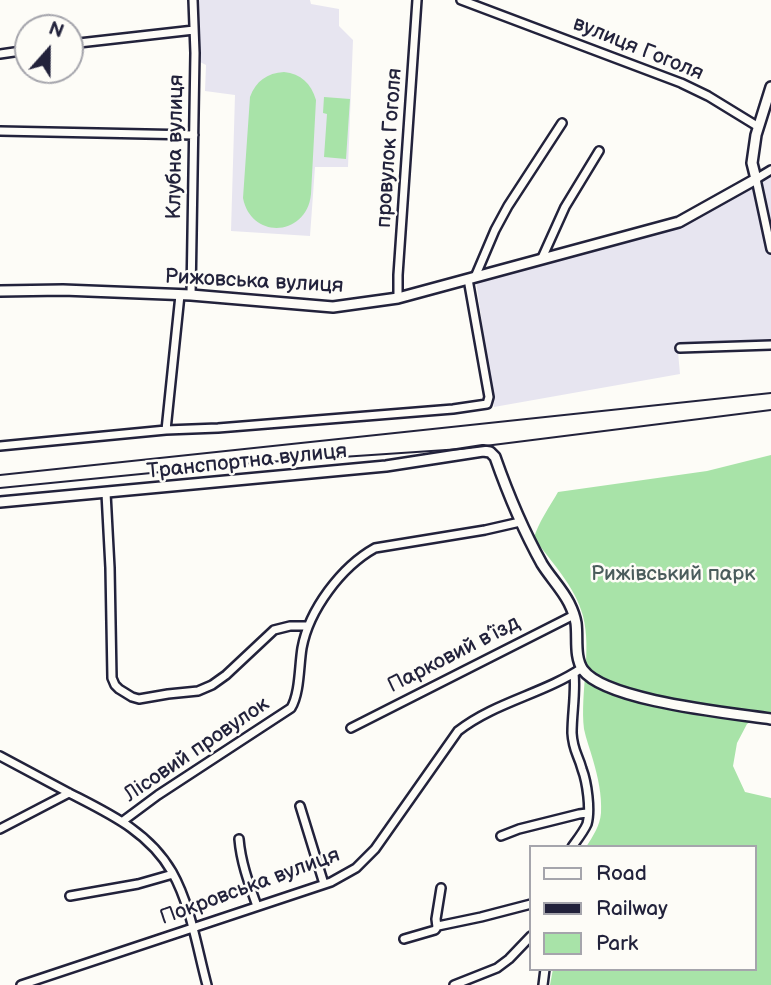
<!DOCTYPE html>
<meta charset="utf-8">
<style>
body{margin:0}
#map{position:relative;width:771px;height:985px;overflow:hidden;background:#fdfcf7;font-family:"Balsamiq Sans",sans-serif}
canvas{display:block}
.legend{position:absolute;left:529px;top:845px;width:228px;height:126px;box-sizing:border-box;background:#fdfcf7;border:2px solid #a5a5ac;margin:0;padding:9px 12px;list-style:none;font-size:21px;color:#22223b}
.legend li{display:flex;align-items:center;gap:14px;height:35px}
.legend b{width:35px;border:2px solid #a5a5ac}
.north{position:absolute;left:14px;top:14px;width:70px;height:70px;box-sizing:border-box;background:#fdfcf7;border:2px solid #a5a5ac;border-radius:50%;rotate:21deg;font-size:19px;font-weight:700;line-height:28px;text-align:center;color:#22223b}
.north::after{content:'';display:block;margin:auto;width:24px;height:32px;background:#22223b;clip-path:polygon(50% 0,100% 100%,50% 72%,0 100%)}
</style>
<div id="map">
<canvas width="771" height="985"></canvas>
<ul class="legend">
<li><b style="height:9px;background:#fdfcf7"></b>Road</li>
<li><b style="height:9px;background:#22223b"></b>Railway</li>
<li><b style="height:19px;background:#a8e3a8"></b>Park</li>
</ul>
<div class="north">N</div>
</div>
<script>
const context = document.querySelector('canvas').getContext('2d');
context.lineJoin = 'round';
function fillPath(path, color) {
  context.fillStyle = color;
  context.fill(path, 'evenodd');
}
function trace(path, color, width, dash) {
  context.strokeStyle = color;
  context.lineWidth = width;
  context.lineCap = dash ? 'butt' : 'round';
  context.setLineDash(dash || []);
  context.stroke(path);
}
function label(font, color, halo, rows, align = 'center') {
  context.font = font + ' "Balsamiq Sans",sans-serif';
  context.lineWidth = 5;
  context.setLineDash([]);
  context.textBaseline = 'middle';
  context.strokeStyle = halo;
  context.fillStyle = color;
  for (const [text, x, y, turn = 0] of rows) {
    context.save();
    context.translate(x, y);
    context.rotate((+turn || 0) * Math.PI / 180);
    context.textAlign = isNaN(turn) ? turn : align;
    if (halo) context.strokeText(text, 0, 0);
    context.fillText(text, 0, 0);
    context.restore();
  }
}
fillPath(new Path2D(`
 M199,0H310L311,4L339,9V26L353,40L348,167H315L310,236L231,231L235,95L205,91L206,65L200,62Z
 M771,170V346H740L678,352L680,374L494,407L476,281L683,225Z`), '#e7e5f0');
fillPath(new Path2D(`
 M284,72C301,74 311,83 316,100L311,194C307,237 251,240 243,198L250,97C256,81 267,73 284,72Z
 M324,97L350,99L346,159L324,157L327,114L323,113Z
 M771,455V712L765,713L747,724L737,743L733,766L745,792L771,798V985H550L553,969H755V847H586C593,836 600,826 601,813C602,795 598,777 593,760C590,749 586,739 584,729C580,692 592,651 583,616C575,586 552,563 534,538C538,523 550,506 558,492L707,471Z`), '#a8e3a8');
const minor = new Path2D(`
 M461,0L681,83L708,96L757,126
 M70,44L194,30
 M0,54L28,50
 M0,131L194,135
 M771,170L756,179L771,249
 M542,258L565,207L599,151
 M475,277L495,230L508,206L562,123
 M191,295L195,53L193,0
 M398,298V275L417,0
 M680,348L771,345
 M166,430L180,295
 M0,446L166,430L218,428L453,409L487,404L489,397L468,279
 M106,493L110,568L112,678L115,685L119,689L132,697L139,699L168,694L198,691L212,685L226,675L274,630L290,626H308
 M351,728L574,615
 M0,756C24,769 47,781 71,794C110,814 149,832 172,872C191,906 197,948 207,985
 M300,806L324,884
 M123,821L158,795L291,708C300,693 299,666 302,648C309,610 341,567 375,548L485,530L520,522
 M0,829L69,793
 M501,836L519,829L579,814L587,813
 M239,839C241,863 249,884 257,906
 M572,847C577,840 584,831 587,824C591,810 587,782 582,769C578,754 573,751 572,733C572,713 576,693 574,673
 M70,896L138,884L173,874
 M437,927L436,919L441,888
 M404,939L435,930L438,926L481,917L531,904
 M21,985L331,882L356,868L375,849L458,731C495,702 543,694 582,668
 M454,985L497,968L509,959L531,936
 M543,985L545,969`);
const tertiary = new Path2D(`
 M0,291L63,290L191,295L333,307L398,298L679,222L756,179L752,163L756,135L771,87
 M0,502L386,466L483,451L490,452L495,457C508,494 523,530 542,564C550,577 562,589 569,603C572,609 575,617 576,623C578,638 574,657 583,670C606,701 731,713 771,719`);
trace(minor, '#22223b', 12);
trace(tertiary, '#22223b', 14);
trace(minor, '#fdfcf7', 7);
trace(tertiary, '#fdfcf7', 9);
trace(new Path2D(`
 M0,475L771,393
 M0,488L252,463L461,449L771,410`), '#22223b', 2);
label('21px', '#22223b', '#fdfcf7', [
 ["вулиця Гоголя",638,49,22],
 ["Клубна вулиця",176,147,-89],
 ["провулок Гоголя",390,148,-86],
 ["Рижовська вулиця",254,282,3],
 ["Транспортна вулиця",247,462,-6],
 ["Парковий в’їзд",454,655,-27],
 ["Лісовий провулок",197,750,-34],
 ["Покровська вулиця",250,887,-20]
]);
label('21px', '#4a5c5c', '#fdfcf7', [
 ["Рижівський парк",673,575]
]);
</script>
